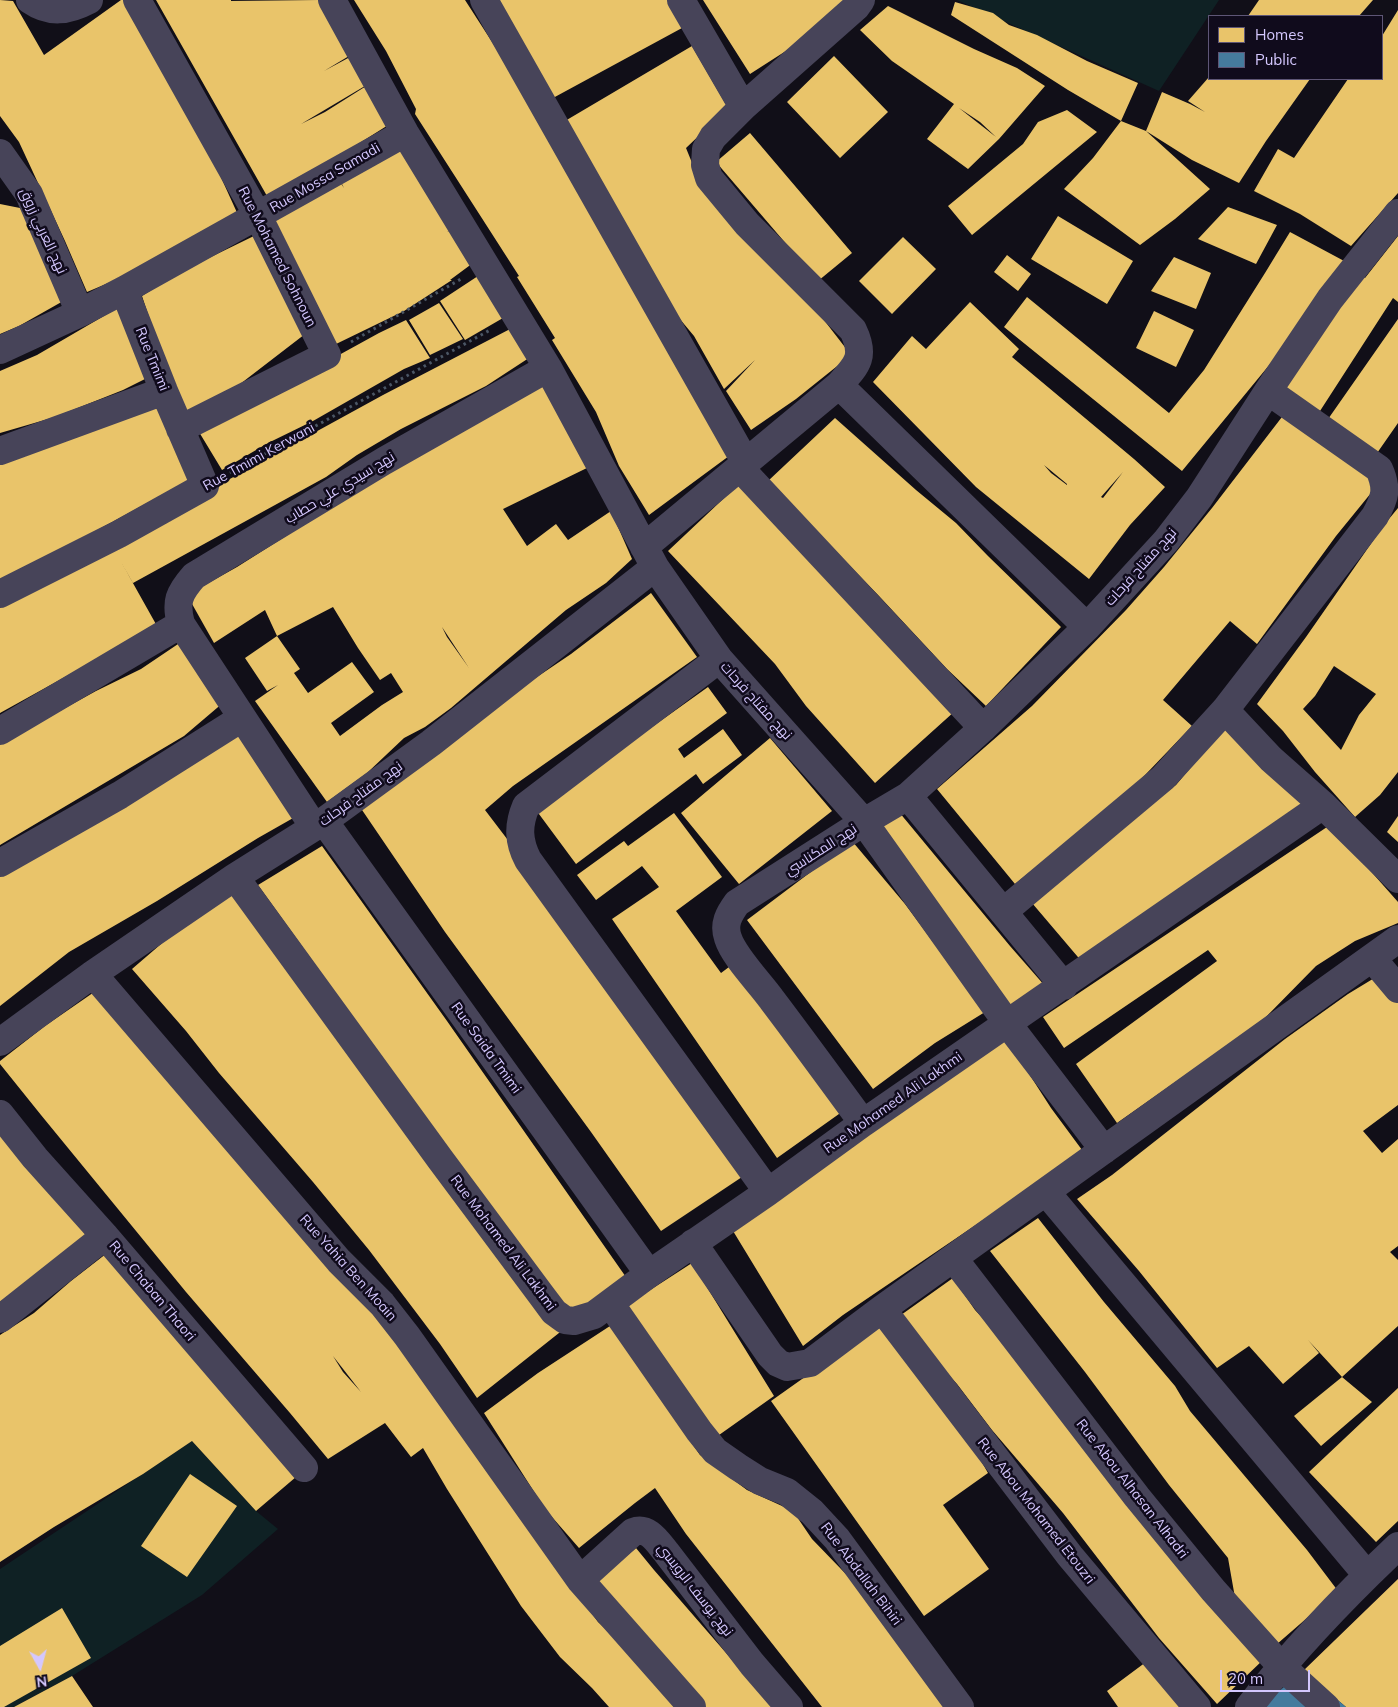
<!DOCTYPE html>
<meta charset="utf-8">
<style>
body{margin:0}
#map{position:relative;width:1398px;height:1707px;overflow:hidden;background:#110f18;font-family:Mulish,sans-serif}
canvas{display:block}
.legend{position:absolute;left:1208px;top:15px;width:175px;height:65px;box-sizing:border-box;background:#100b1c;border:1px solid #5e5676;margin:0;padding:6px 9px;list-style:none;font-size:15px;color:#d4c7fe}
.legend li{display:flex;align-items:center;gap:10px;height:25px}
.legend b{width:25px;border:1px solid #5e5676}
.north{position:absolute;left:15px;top:1642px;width:50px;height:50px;-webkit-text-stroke:4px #100b1c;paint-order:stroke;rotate:173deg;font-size:14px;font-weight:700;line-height:20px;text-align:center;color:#d4c7fe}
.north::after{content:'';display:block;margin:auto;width:18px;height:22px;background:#d4c7fe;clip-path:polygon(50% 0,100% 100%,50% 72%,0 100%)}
.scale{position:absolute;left:1220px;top:1670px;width:90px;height:22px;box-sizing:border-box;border:2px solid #d4c7fe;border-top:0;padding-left:6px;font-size:15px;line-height:18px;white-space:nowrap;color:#d4c7fe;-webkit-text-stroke:4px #100b1c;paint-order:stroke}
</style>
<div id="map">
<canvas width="1398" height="1707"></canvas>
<ul class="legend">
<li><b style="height:14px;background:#e9c46a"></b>Homes</li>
<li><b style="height:14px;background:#457b9d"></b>Public</li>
</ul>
<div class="north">N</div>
<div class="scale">20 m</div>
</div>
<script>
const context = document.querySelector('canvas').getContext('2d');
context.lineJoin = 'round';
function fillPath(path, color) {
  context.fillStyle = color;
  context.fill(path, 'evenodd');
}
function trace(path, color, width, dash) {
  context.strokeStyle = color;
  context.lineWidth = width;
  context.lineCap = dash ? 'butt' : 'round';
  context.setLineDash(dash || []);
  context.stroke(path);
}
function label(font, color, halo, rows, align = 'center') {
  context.font = font + ' Mulish,Cairo,sans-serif';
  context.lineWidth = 5;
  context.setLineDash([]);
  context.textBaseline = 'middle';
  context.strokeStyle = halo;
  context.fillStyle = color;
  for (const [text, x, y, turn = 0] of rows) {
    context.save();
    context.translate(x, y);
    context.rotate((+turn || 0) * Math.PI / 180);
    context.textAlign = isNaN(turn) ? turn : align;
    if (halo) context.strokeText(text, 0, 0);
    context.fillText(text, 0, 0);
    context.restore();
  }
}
fillPath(new Path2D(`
 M957,0H1219L1159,91Z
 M192,1441L256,1511L278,1529L202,1595L72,1676L14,1707H0V1569Z`), '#0f2124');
fillPath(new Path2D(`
 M0,0L13,1L44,55L121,0H123L219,173L239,217L182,252L87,292L65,241L19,142L0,116Z
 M156,0H231V1L318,0L332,23L349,56L324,71L350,57L370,83L301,124L325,112L371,83L393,122L347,151L267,196Z
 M354,0H465L503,59L729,456L649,515L619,466L596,412L552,340L555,338L517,277L519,276L415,114L416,109L386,51Z
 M499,0H667L682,28L553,98Z
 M703,0H848L803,40L750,74Z
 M1259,0H1373L1359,16H1248Z
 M955,2L993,13L1009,25L1037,35L1087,61L1138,83L1121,121L1068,90L951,15Z
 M888,6L974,49L1017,68L1045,86L999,139L968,169L927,139L954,104L892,61L860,30ZM959,108L980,122L996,137Z
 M1398,10V193L1351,246L1300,214L1254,191L1278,149L1294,158L1348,79H1382V36Z
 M692,46L728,108L686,148L699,180L817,311L851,355L796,399L751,430L726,391L755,360L724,389L694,336L654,288L565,121Z
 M834,56L888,112L840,158L787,102Z
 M1209,77V79H1310L1266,141L1239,183L1192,160L1146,131L1162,92L1190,104L1205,112L1188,101Z
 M1067,110L1097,132L972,235L948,206L1023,144L1038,122Z
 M1121,121L1146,131L1210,189L1175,219L1140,245L1064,189L1093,158Z
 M750,133L852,253L818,281L716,162Z
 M404,146L454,228L447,232L454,229L473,263L450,280H452L404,311L334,345L270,217L340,182L344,188L341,182Z
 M0,204L30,210L65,300L19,326L0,334Z
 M1228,207L1277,225L1256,264L1198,239Z
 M1058,216L1133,261L1107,304L1031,259Z
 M1290,232L1346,262L1275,358L1182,471L1004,327L1027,297L1169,413L1204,370L1265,273Z
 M258,234L309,331L218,401L187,416L166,368L142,296L178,273Z
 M1398,236V302L1393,298L1320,411L1281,387L1362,276L1365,278Z
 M903,237L936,269L892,314L859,281Z
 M1007,255L1031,274L1018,291L994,272Z
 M1174,257L1211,273L1196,309L1151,291Z
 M478,276L503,318L465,340L440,301Z
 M970,302L1019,349L1012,357L1134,459L1165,487L1130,525L1089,579L976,487L873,382L912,336L926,349ZM1044,465L1067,484V485L1051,473ZM1123,472L1103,498L1101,497Z
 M439,303L463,339L430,355L409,320Z
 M121,306L153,375L123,390L55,417L0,433V371L37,355Z
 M1154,311L1194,330L1176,367L1136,348Z
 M1398,319V423L1375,456L1326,422Z
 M406,320L430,358L404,369L313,421L268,443L222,470L199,432L379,333Z
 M512,328L535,354L486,386L401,429L357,455L326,477L133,583L120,560L157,626L0,713V605L383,395Z
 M548,383L589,467L503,509L527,546L556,524L568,540L611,511L632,559L606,583L566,610L451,708L425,727L404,738L367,773L327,802L255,701L278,685L267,691L245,658L277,636L300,669L294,673L308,693L352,662L374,692L331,723L340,736L382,705L403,692L391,673L380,680L358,648L333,607L277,636L265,610L214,643L187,595L237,567L286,536L363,481ZM442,627L469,668L447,637Z
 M155,402L195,477L0,583V461Z
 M1285,413L1380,482L1336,536L1257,644L1230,621L1163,700L1192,726L1124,797L1015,884L937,789L1032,706L1126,610L1164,567L1212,508Z
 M835,418L916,490L956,523L988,556L1061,627L986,706L947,669L879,596L768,481Z
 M739,484L955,711L875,783L806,706L775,664L668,551Z
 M1398,508V772L1380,795L1355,817L1315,772L1283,731L1257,704L1306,637L1384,525ZM1334,666L1376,694L1359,715L1341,750L1303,709L1315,696Z
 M651,593L697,657L513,786L485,810L549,894L745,1175L661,1231L591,1132L445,932L360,807L534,679L571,654Z
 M184,640L224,702L184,736L0,845V744L96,691L141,669Z
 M708,687L727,713L678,749L684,758L723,729L742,755L703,784L696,774L576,864L536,810Z
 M239,723L302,813L258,838L157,901L69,952L0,1006V871Z
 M1228,723L1309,804L1083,963L1032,903L1143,810L1176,785Z
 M770,738L832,811L739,884L681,813Z
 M899,812L1010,946L1045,986L1010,1008L879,826Z
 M674,813L722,877L676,911L721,973L737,961L846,1109L777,1158L612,919L659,887L642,866L596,900L577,875L624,841L628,846Z
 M1398,816V842L1387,832Z
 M1330,825L1398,902V923L1355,941L1316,966L1261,1022L1117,1123L1076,1064L1217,961L1208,950L1064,1048L1043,1017Z
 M852,841L905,904L985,1012L935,1043L873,1089L747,920Z
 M322,846L447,1021L628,1280L569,1318L258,885Z
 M237,891L564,1329L477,1398L440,1344L369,1250L313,1182L219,1073L186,1031L132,969L175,932Z
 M1376,977L1398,1003V1105L1363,1131L1382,1153L1398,1139V1246L1390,1252L1398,1260V1326L1342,1377L1308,1340L1319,1353L1283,1384L1249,1346L1217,1368L1139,1271L1077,1199L1112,1175L1285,1039L1348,994Z
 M100,988L353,1281L598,1622L632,1654L680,1707H609L592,1688L560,1657L521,1606L447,1489L423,1448L411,1457L385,1423L328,1459L290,1413L186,1292L41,1115L0,1064V1061L45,1026ZM333,1356L361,1392L343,1372Z
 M1006,1038L1051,1108L1085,1154L986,1218L843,1315L803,1346L730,1226Z
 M0,1131L87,1236L0,1302Z
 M1038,1218L1104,1302L1175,1386L1190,1411L1307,1550L1338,1591L1269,1651L1237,1609L1228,1558L1169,1485L1085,1372L990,1251Z
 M111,1250L303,1471L256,1511L192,1441L143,1474L54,1527L0,1562V1335L34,1313L71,1281Z
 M692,1263L774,1396L712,1440L627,1305Z
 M953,1278L975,1310L1009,1346L1264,1659L1217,1704L1159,1638L1063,1513L992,1430L957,1384L924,1348L901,1315Z
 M881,1323L968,1438L988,1473L943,1505L989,1569L924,1616L771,1401Z
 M610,1326L700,1455L747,1490L793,1511L812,1539L870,1599L951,1707H822L686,1534L655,1488L635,1503L579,1548L545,1509L484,1413L538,1373Z
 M1342,1377L1372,1402L1321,1446L1294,1416Z
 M1398,1388V1521L1376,1542L1309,1472Z
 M190,1474L237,1506L187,1577L141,1546Z
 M636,1548L654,1570L773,1707H702L594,1583Z
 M1398,1579V1707H1346L1303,1671Z
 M62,1608L91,1658L4,1707H0V1646Z
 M1146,1662L1180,1707H1118L1107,1691Z
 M72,1676L93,1707H14Z`), '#e9c46a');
fillPath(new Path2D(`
 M1303,1671L1346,1707H1260Z`), '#457b9d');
trace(new Path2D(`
 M351,342L461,279
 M230,473L492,329`), '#4b5665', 3, [2.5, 4]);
trace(new Path2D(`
 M30,0C50,14 68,11 89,0
 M137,0L258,216L327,355L180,429
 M332,0L405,133L548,368L655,567L719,659L864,822L1007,1023L1104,1150
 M484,0L746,463
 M681,0L743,107
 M0,153L29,194L80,313
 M0,350L80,313L124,290L405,133
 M839,385L1087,627
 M0,451L164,391
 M740,468L983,728
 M644,547L839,385C857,365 866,357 853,330L747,224L709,178L705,165L706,149L713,137L743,107L856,7L861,0
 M0,594L119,534L205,486L164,391L124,290
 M719,659L526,806C518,825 518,841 528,860L768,1192
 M1225,710L1271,759L1323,805L1398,879
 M0,731L181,624
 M908,796L1064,986
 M324,821L649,1274
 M314,827L181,624C175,602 179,593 194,576L384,461L548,368
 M0,863L120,795L242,718
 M235,877L440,1159L542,1296L554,1312L565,1320L574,1321L594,1315L649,1274L768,1192L863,1123L1323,805
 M1003,912L1163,778L1225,710L1375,516C1385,498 1388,489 1379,469L1268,391
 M1372,958L1398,989
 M93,974L339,1261L382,1304L407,1336L580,1580L692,1707
 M0,1042L93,974L235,877L324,821L431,743L655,567
 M0,1114L35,1158L105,1236L304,1468
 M863,1123C833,1082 803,1041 772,1000C760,983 734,957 728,938C723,924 729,914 737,903L864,822L908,796L983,728L1087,627L1166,541L1199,498L1268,391L1330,299L1398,213
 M1046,1192L1367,1575
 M693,1243L770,1355L778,1363L787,1367L810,1363L882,1309L1398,939
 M954,1259L1137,1497L1213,1590L1281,1666L1326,1707
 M610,1303L699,1431L715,1451L738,1467L760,1481L787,1492L812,1512L837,1539L960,1707
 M882,1309L1070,1556L1197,1707
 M0,1319L105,1236
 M580,1580L633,1532C648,1526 657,1541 666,1552L752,1664L789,1707
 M1249,1707C1294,1649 1345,1596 1398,1546`), '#474459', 28);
label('14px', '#d4c7fe', '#100b1c', [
 ["Rue Mossa Samadi",325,178,-30],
 ["نهج العربي زروق",43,231,65],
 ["Rue Mohamed Sohnoun",277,257,63],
 ["Rue Tmimi",152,359,68],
 ["Rue Tmimi Kerwani",259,457,-29],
 ["نهج سيدي علي حطاب",340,488,-31],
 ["نهج مفتاح فرحات",1141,567,-48],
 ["نهج مفتاح فرحات",756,701,48],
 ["نهج مفتاح فرحات",361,794,-36],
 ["نهج المكناسي",821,850,-33],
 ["Rue Saida Tmimi",486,1048,54],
 ["Rue Mohamed Ali Lakhmi",893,1103,-35],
 ["Rue Mohamed Ali Lakhmi",503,1243,53],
 ["Rue Yahia Ben Moain",348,1268,48],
 ["Rue Chaban Thaori",152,1291,50],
 ["Rue Abou Alhasan Alhadri",1132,1489,52],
 ["Rue Abou Mohamed Etouzri",1036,1511,52],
 ["Rue Abdallah Bihiri",861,1574,53],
 ["نهج يوسف الرويسي",695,1590,52]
]);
</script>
